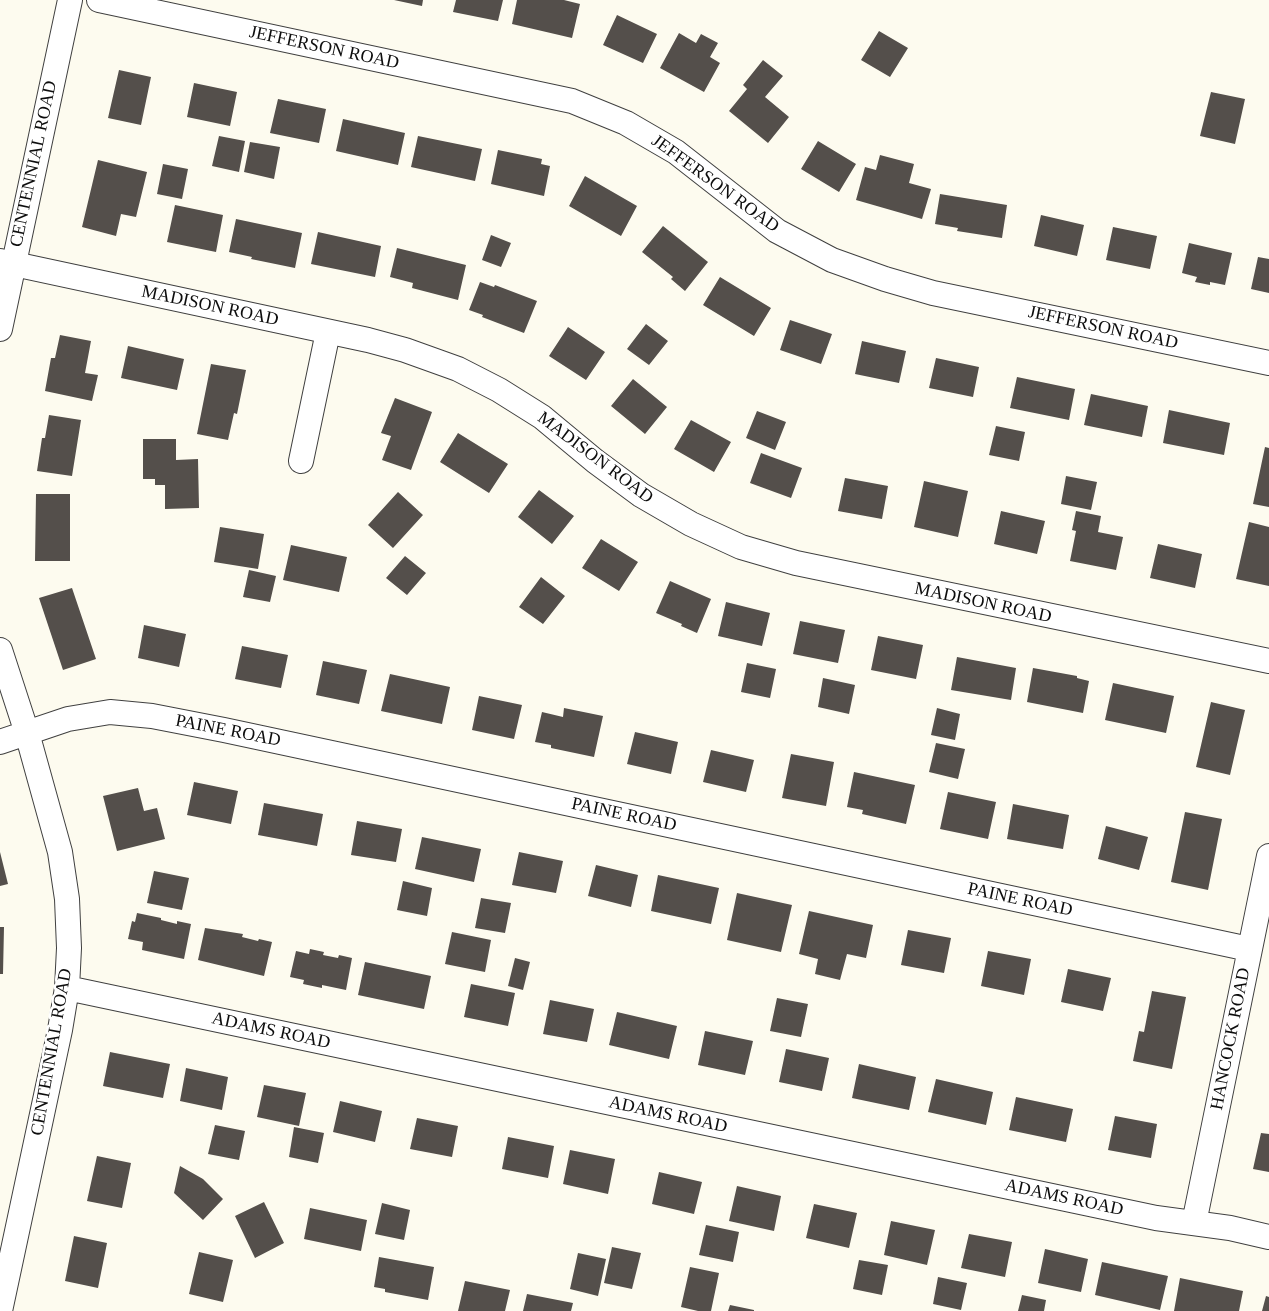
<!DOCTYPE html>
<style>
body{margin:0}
canvas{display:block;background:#fdfbef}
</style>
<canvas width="1269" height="1311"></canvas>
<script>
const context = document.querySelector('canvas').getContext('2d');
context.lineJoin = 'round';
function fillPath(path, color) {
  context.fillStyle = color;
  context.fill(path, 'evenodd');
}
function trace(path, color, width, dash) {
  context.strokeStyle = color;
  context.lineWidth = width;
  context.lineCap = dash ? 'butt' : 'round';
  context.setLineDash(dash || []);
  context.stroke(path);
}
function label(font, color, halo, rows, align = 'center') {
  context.font = font + ' "Times New Roman",serif';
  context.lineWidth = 5;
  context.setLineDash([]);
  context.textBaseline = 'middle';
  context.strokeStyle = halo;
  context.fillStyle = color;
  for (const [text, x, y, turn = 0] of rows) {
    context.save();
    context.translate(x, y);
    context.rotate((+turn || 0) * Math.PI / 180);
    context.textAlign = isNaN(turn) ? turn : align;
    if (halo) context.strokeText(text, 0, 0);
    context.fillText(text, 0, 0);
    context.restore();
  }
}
fillPath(new Path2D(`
 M394,0H423L422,6Z
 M456,0H503L498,21L453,12Z
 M517,0H564L580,4L572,38L512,24Z
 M617,15L657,34L643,63L603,45Z
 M879,31L908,48L890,77L861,60Z
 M679,33L696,43L701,34L718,43L710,57L720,63L704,92L660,68Z
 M763,60L783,76L765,97L789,117L768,143L729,111L747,89L743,85Z
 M119,70L151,77L141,125L108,118Z
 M194,83L237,92L230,126L187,117Z
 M1211,92L1245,99L1235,144L1200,136Z
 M278,99L326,109L319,143L270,133Z
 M343,119L405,133L398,165L336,151Z
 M219,136L245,141L239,172L212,166Z
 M418,136L482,149L475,181L411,167Z
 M818,141L856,164L839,192L801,169Z
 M250,142L280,147L274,179L244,172Z
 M498,150L542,159L541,164L550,166L544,196L491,184Z
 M880,155L914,164L909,183L931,189L922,219L856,200L865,167L876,170Z
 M98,160L147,172L136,217L121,214L116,236L82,227Z
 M163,164L188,169L182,199L157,194Z
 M585,176L637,206L621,236L569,206Z
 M940,194L1007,205L1002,238L957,231L958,228L935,224Z
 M175,205L223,215L216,252L167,242Z
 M1041,215L1084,225L1077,256L1034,246Z
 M236,219L302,233L295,268L251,259L252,257L229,252Z
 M663,226L708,262L685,291L671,279L673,277L642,252Z
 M1113,227L1157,236L1150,269L1106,260Z
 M318,232L381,246L375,277L311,264Z
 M491,235L511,243L501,267L482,260Z
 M1189,243L1232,253L1225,285L1210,282V285L1195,282L1197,277L1182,273Z
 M397,248L466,265L458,300L412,288L413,283L390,277Z
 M1258,257L1269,259V293L1251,289Z
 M720,277L771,308L754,336L703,305Z
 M480,282L494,287L495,285L537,301L524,333L482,317L483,315L469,310Z
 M790,320L832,334L821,364L780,350Z
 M646,324L668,341L649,365L627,349Z
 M568,327L605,352L586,380L549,356Z
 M60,335L91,341L85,373L98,375L92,401L45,391L51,358H55Z
 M862,341L906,351L899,383L855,374Z
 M128,346L184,359L177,390L121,378Z
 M936,358L979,367L973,397L929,388Z
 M211,364L246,370L237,414L234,413L228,440L197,434Z
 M1017,377L1075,389L1069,420L1010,408Z
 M633,379L667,407L645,434L611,406Z
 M1091,394L1148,406L1142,437L1084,425Z
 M395,398L432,412L411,470L382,460L391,436L381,433Z
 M1169,410L1230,423L1224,455L1163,443Z
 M757,411L786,422L775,450L746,438Z
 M49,415L81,420L72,476L37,471L42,438H45Z
 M691,420L731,442L714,472L674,449Z
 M996,426L1025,432L1019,461L989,455Z
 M458,433L508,464L489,493L440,462Z
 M143,439H176V460L198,459L199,508L165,509V485H155V479H143Z
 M1265,447L1269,448V507L1253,504Z
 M761,453L802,468L791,498L750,483Z
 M1066,476L1097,482L1091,510L1061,504Z
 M845,478L888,486L882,519L838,511Z
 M924,481L968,491L958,537L914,527Z
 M539,490L574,516L552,544L518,517Z
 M398,492L423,515L393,548L368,525Z
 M36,494H70V561H35Z
 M1001,511L1045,521L1037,554L994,544Z
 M1076,511L1101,516L1098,532L1123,537L1116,570L1070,561L1076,531L1072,530Z
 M1249,522L1269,527V586L1236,579Z
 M220,527L264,534L258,569L214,562Z
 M601,539L638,562L619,591L582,568Z
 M1158,544L1202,554L1195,588L1150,578Z
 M291,545L347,557L339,592L283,580Z
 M405,556L426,573L407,595L386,578Z
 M249,570L276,576L270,602L243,597Z
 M541,577L565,596L543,624L519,607Z
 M670,581L711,599L697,633L681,626L682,624L656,613Z
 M72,588L96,659L63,670L39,598Z
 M726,602L770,613L762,646L718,636Z
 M800,621L845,630L838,663L793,654Z
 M144,625L186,634L179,667L138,658Z
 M878,636L923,645L916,679L871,670Z
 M242,646L288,655L281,688L235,679Z
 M957,657L1016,668L1011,700L951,690Z
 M323,661L367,670L359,704L316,695Z
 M747,663L776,669L770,698L741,692Z
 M1033,668L1077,676V678L1089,681L1083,713L1027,702Z
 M390,674L450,687L442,724L381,711Z
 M823,678L855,685L849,714L818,707Z
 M1113,683L1174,696L1166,733L1105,720Z
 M479,696L522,705L514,739L472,730Z
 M1211,702L1245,710L1230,775L1196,767Z
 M564,708L603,716L594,757L551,748V745L535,742L542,712L563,717Z
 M937,708L960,714L955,740L931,735Z
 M635,732L678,742L671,774L627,764Z
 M936,743L965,749L958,779L929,772Z
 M711,750L754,760L746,792L703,782Z
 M791,754L834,762L826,806L782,798Z
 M854,772L915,785L906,824L862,814L863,810L847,807Z
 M194,782L238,791L231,824L187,815Z
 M138,788L144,811L157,808L165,839L117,851L103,796Z
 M948,792L996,802L988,839L940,829Z
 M264,803L323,814L317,846L258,835Z
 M1013,804L1069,815L1063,849L1007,839Z
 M1185,812L1222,819L1208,890L1171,882Z
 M357,821L402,829L396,862L351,855Z
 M1106,826L1148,837L1139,870L1098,859Z
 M422,837L481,849L474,882L415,869Z
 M0,852L8,884L0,886Z
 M519,852L563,861L556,893L512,885Z
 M596,865L638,875L631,907L588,896Z
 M154,871L189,878L182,910L147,903Z
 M658,875L719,888L711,924L651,911Z
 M403,881L432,888L427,916L397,910Z
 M737,893L792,905L781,952L727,940Z
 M481,898L511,903L505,933L475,928Z
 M809,911L873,925L866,958L847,954L840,980L815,974L818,959L799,954Z
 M137,913L161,918V920L177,924V921L191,924L184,959L142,950L143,942L128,939L132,921L135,922Z
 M0,927H4L3,974H0Z
 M205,928L243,934L242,937L258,941L259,939L272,942L264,976L198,960Z
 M908,930L951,938L944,973L901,965Z
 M452,932L491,940L485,972L445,964Z
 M310,949L324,952L323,955L338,958L339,955L352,958L346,990L322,985V988L303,984L304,980L290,977L296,951L309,954Z
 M988,951L1031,959L1024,995L981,986Z
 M515,958L530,962L523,990L508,986Z
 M365,962L431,976L424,1009L358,995Z
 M1068,969L1111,978L1103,1011L1061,1002Z
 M471,984L515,993L508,1026L464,1017Z
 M1152,991L1186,997L1172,1069L1133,1061L1139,1031L1144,1032Z
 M777,998L808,1004L801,1037L770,1031Z
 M550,1000L594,1009L587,1042L543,1034Z
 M617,1012L677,1026L669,1059L609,1045Z
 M705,1031L753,1041L745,1075L698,1065Z
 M786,1049L829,1058L822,1091L779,1082Z
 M110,1052L170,1064L163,1098L103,1086Z
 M859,1064L916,1077L909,1110L852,1098Z
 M186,1068L228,1077L222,1110L180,1101Z
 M936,1079L993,1092L986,1125L928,1112Z
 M264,1085L306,1093L299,1126L257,1117Z
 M1016,1097L1073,1109L1066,1142L1009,1130Z
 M340,1101L382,1111L375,1142L333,1132Z
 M1115,1116L1157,1124L1151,1158L1108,1150Z
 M417,1118L458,1126L452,1157L410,1149Z
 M215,1125L245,1131L239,1160L208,1154Z
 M294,1127L324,1133L318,1163L289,1157Z
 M1261,1133L1269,1134V1172L1253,1169Z
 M508,1137L554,1146L548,1178L502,1169Z
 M570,1150L615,1159L608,1194L563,1184Z
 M97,1156L131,1163L122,1208L87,1201Z
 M180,1166L203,1179L223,1199L203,1220L174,1193Z
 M659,1172L702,1182L694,1214L652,1204Z
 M737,1186L781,1196L774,1231L729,1221Z
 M264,1202L284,1243L255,1258L235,1216Z
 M382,1203L410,1210L404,1240L375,1234Z
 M814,1204L857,1213L849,1248L806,1238Z
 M310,1208L367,1220L361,1251L304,1239Z
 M891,1221L935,1230L927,1265L884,1255Z
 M706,1225L739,1232L733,1262L699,1255Z
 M969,1234L1012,1242L1005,1277L961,1268Z
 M74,1236L107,1243L98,1288L65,1281Z
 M612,1247L641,1253L632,1289L604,1283Z
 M1045,1249L1088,1259L1081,1292L1038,1283Z
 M199,1252L233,1260L223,1302L189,1294Z
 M578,1253L606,1259L598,1296L570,1289Z
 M379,1257L434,1267L428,1300L385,1292V1289L374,1287Z
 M859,1260L888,1265L882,1295L853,1289Z
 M1102,1262L1168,1276L1160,1310L1095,1295Z
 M690,1267L719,1273L711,1311H698L681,1307Z
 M938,1277L967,1283L961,1310L933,1304Z
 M1180,1278L1243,1291L1239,1311H1174Z
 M465,1281L510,1290L505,1311H458Z
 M527,1294L573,1303L571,1311H523Z
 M1022,1295L1046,1300L1044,1311H1018Z
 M1266,1296L1269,1297V1311H1262Z
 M730,1305L754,1310V1311H728Z`), '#544f4b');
const minor = new Path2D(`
 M99,0L572,101L626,123L676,152L777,231L832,260L885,279L933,293L1269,363
 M0,261L368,340L405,350L458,369L499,390L542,417L595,461L641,495L691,524L741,547L796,563L1269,661
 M0,329L70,0
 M301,461L328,332
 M0,650L27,733L60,852L67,899L69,948L67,988L60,1030L0,1311
 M0,742L68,719L110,712L152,716L224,730L1249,949
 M67,988L1156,1218L1230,1228L1269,1237
 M1194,1223L1269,856`);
trace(minor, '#404040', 26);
trace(minor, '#fff', 24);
label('18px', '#0d0d0d', '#fff', [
 ["JEFFERSON ROAD",324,48,12],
 ["CENTENNIAL ROAD",34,164,-78],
 ["JEFFERSON ROAD",715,184,36],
 ["MADISON ROAD",210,306,12],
 ["JEFFERSON ROAD",1103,328,12],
 ["MADISON ROAD",595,458,37],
 ["MADISON ROAD",983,603,12],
 ["PAINE ROAD",228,731,11],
 ["PAINE ROAD",624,815,12],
 ["PAINE ROAD",1020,900,12],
 ["ADAMS ROAD",271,1031,12],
 ["HANCOCK ROAD",1231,1039,-79],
 ["CENTENNIAL ROAD",52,1052,-80],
 ["ADAMS ROAD",668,1115,12],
 ["ADAMS ROAD",1064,1198,12]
]);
</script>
